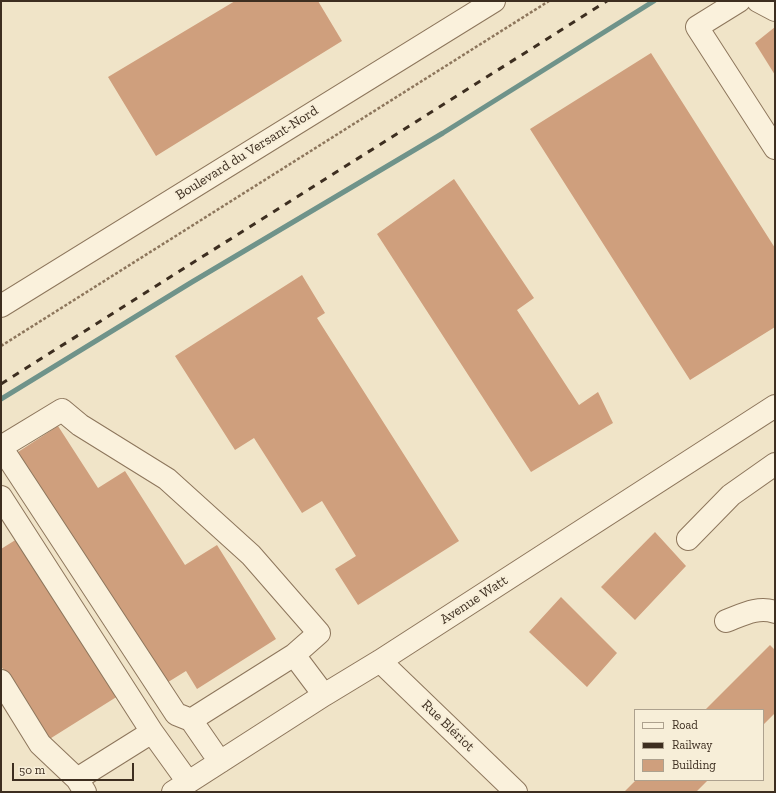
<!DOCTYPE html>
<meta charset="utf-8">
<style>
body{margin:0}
#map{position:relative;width:776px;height:793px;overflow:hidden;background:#f0e4c8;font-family:"Zilla Slab",serif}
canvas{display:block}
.frame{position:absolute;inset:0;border:2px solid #3d2e20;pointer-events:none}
.legend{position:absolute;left:634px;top:709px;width:130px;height:72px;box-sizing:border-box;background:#f7eed8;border:1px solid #ada18e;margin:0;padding:5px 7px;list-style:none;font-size:12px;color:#3d2e20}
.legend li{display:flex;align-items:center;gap:8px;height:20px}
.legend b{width:20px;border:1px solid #ada18e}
.scale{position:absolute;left:12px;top:763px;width:122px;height:18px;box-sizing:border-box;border:2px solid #3d2e20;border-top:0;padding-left:5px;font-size:12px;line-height:14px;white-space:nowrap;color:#3d2e20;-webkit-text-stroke:3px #f7eed8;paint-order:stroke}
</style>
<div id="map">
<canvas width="776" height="793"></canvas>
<div class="frame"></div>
<ul class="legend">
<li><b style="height:5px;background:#faf1dc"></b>Road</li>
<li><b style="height:5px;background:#3d2e20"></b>Railway</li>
<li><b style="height:11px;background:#cf9f7d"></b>Building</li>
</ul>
<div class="scale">50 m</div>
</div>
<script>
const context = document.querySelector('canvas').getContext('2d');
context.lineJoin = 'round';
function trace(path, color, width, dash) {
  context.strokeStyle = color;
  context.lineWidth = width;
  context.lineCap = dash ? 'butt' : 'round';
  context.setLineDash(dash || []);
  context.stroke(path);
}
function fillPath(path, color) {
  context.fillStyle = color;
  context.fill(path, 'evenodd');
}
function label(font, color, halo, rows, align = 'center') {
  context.font = font + ' "Zilla Slab",serif';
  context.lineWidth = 4;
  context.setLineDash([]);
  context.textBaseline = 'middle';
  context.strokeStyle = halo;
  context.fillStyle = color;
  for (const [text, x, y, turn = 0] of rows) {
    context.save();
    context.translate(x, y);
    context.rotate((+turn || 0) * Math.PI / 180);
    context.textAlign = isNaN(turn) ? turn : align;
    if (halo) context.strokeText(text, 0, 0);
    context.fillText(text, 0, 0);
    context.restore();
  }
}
trace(new Path2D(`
 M1,399L192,282L443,133L654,1`), '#6f938a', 5);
fillPath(new Path2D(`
 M235,1H318L342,41L156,156L108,77Z
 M775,27V75L755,43Z
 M651,53L775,248V327L690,380L530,129Z
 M454,179L534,298L517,310L579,405L598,392L613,423L531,472L377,234Z
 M302,275L325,313L317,318L459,541L358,605L335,569L356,556L322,501L302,513L254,438L235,450L175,356Z
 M58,426L98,488L125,471L185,565L217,545L276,639L197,689L186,671L165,684L18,452Z
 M655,532L686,566L635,620L601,587Z
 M17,539L118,696L48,740L1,666V549Z
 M561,597L617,653L587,687L529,632Z
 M770,645L775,650V713L763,725V710H705Z
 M636,780H708L696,792H624Z`), '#cf9f7d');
const minor = new Path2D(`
 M739,1L697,27L775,148
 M758,1L775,10
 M1,306L494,1
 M1,497L152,732
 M688,539L731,495L775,464
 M726,621C742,615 758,606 775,612
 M380,661L516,792
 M1,681L40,744L77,779
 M191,720L176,714L1,447L62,410L80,425L167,479L251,555L319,633L294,655
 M220,762L191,720L294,655L324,695
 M85,792L77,779L152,732L188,782
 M173,792L324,695L380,661L775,406`);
trace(minor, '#8d765c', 24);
trace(new Path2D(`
 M1,346L549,1`), '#8d765c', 2.5, [3, 2]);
trace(minor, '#faf1dc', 22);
trace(new Path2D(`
 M1,384L607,1`), '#3d2e20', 3, [7, 7]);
label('14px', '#3d2e20', '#f7eed8', [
 ["Boulevard du Versant-Nord",247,153,-32],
 ["Avenue Watt",474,600,-33],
 ["Rue Blériot",448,726,44]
]);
</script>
